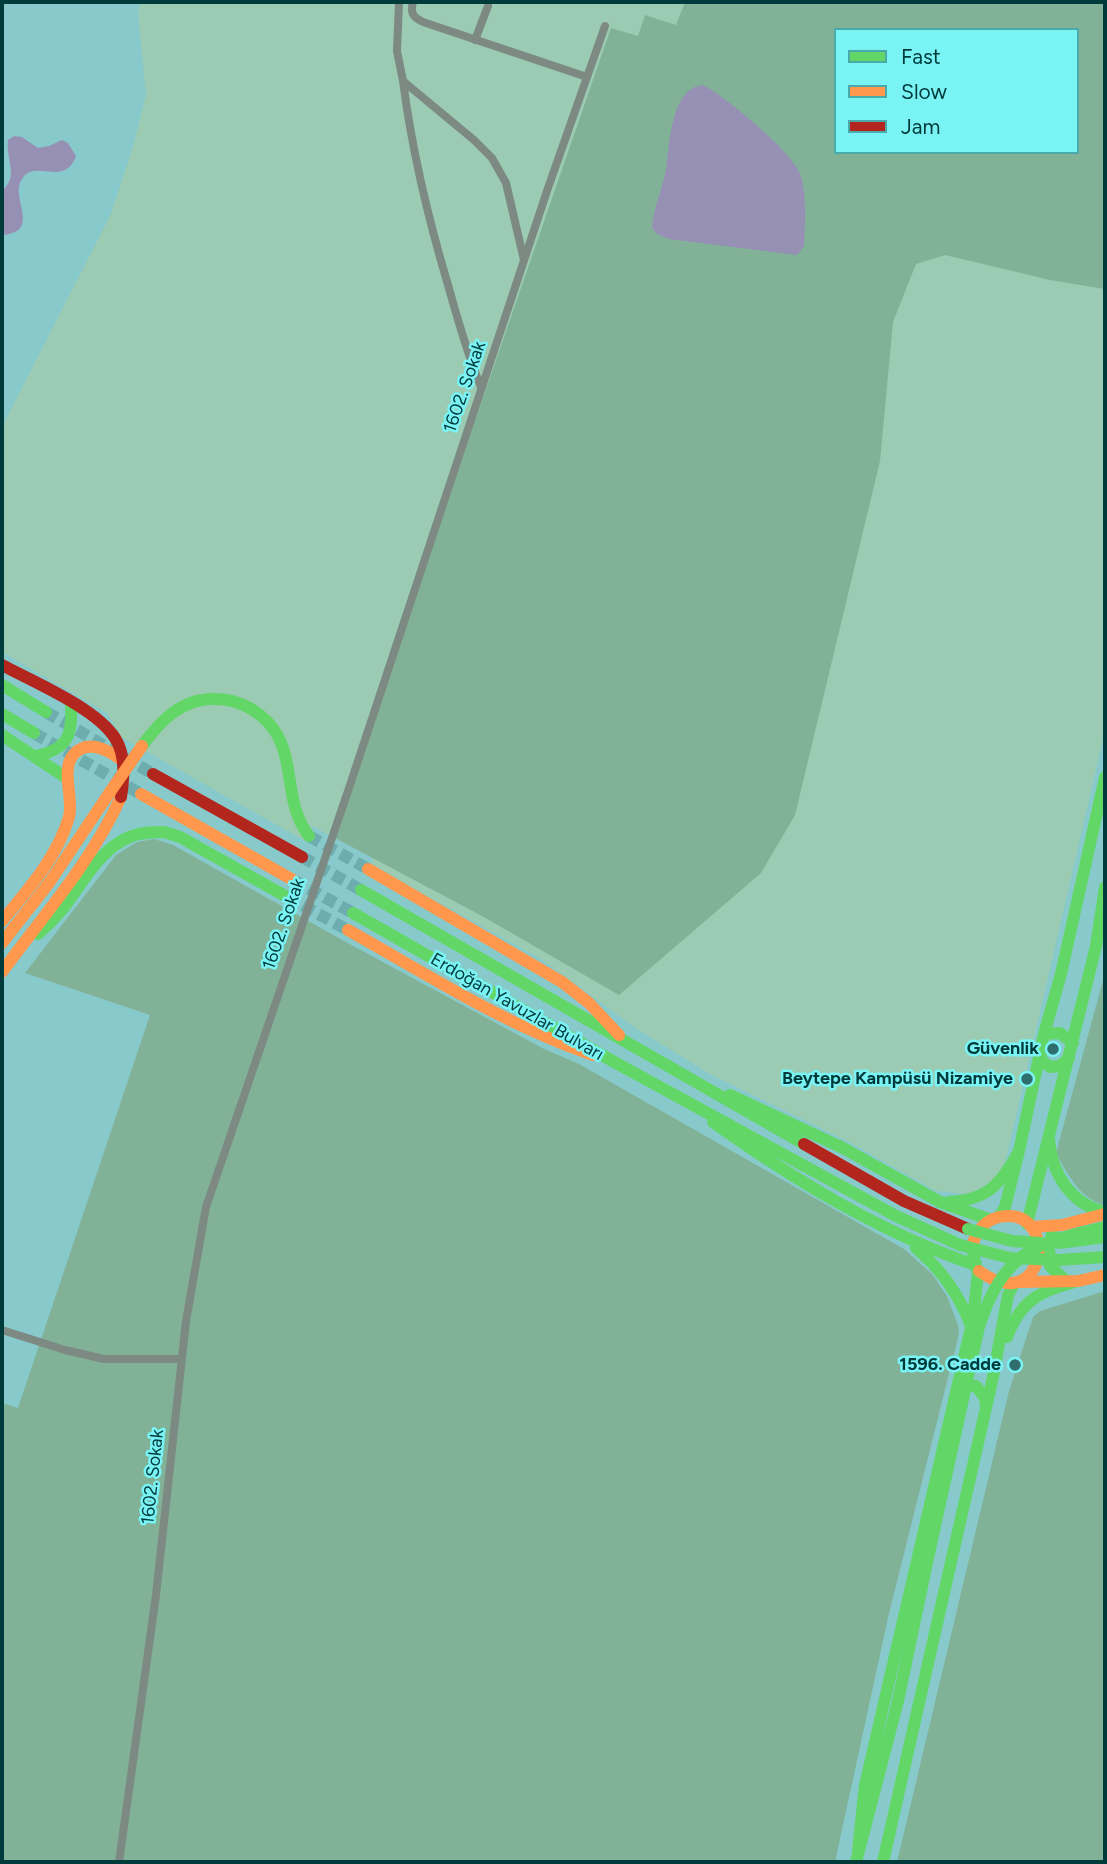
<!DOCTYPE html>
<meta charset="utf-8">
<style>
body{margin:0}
#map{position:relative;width:1107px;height:1864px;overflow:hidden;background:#88cacc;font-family:Figtree,sans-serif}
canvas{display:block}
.frame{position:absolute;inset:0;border:4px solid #003b3c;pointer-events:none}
.legend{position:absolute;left:834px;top:28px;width:245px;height:126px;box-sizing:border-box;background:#7af3f5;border:2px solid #49a9ab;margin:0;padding:9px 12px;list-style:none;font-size:21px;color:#003b3c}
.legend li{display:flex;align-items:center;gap:14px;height:35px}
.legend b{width:35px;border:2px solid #49a9ab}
</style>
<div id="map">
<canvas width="1107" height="1864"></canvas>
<div class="frame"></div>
<ul class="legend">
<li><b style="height:9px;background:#63d668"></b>Fast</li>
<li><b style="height:9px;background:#ff974d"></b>Slow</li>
<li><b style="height:9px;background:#b3261e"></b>Jam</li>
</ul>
</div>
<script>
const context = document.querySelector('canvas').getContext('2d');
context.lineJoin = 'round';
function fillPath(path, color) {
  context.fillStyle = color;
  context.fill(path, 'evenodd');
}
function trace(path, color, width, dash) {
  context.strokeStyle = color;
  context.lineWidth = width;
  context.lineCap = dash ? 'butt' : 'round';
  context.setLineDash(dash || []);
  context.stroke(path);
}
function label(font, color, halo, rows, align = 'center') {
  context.font = font + ' Figtree,sans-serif';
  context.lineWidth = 5;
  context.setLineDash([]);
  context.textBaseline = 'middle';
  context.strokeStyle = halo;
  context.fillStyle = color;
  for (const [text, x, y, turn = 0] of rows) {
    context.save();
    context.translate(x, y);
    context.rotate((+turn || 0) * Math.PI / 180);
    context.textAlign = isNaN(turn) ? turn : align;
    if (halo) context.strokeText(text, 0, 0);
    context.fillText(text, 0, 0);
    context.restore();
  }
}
fillPath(new Path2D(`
 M141,2H1105V730L1006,1159L1001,1172L989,1183L975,1191L966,1194L936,1191L849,1142L710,1074L637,1029L541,959L372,865V857L312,826L307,842L121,737L107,713L2,652V427L111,214L133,147L146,95L138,13ZM836,30H1077V152H836Z`), '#9bcbb3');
fillPath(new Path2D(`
 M685,2H1105V289L1050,280L945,255L916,264L893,322L880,461L795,815L761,873L619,995L482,916L335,838L476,418L611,28L638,36L645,15L676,25ZM836,30H1077V152H836Z
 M154,839L173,845L344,941L544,1049L579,1064L904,1249L932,1274L947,1296L958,1325L959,1334L888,1618L835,1862H2V1403L18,1408L150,1015L25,973L116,855L137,842Z
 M1105,973V1205C1080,1199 1068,1175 1056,1153Z
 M1105,1291V1862H897L1009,1391L1033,1317L1040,1311Z`), '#81b298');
fillPath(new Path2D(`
 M703,85C724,95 796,155 801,176C807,198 805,224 804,246L797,255L668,239L657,234L652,228C653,210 661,192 665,174C670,150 669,88 703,85Z
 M14,136L22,137L38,148L49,146L62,140L68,143L76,156C65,188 35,158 22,179C9,197 43,232 2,235V191C20,175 5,159 8,140Z`), '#9691b4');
trace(new Path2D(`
 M46,712L153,774
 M34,733L141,794
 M309,836L368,869
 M302,857L361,890
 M293,880L353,913
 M287,897L348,930`), '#6dadaf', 12, [12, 6]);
trace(new Path2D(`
 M399,2L397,51L403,81L474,140L492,158L506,183L524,260
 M413,2C410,13 413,17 423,22L587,77
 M475,40L488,6
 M403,81C412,151 428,218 448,285C458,320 467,354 481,387
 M2,1330L65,1350L104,1359H182
 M119,1862L156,1595L186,1321L206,1207L348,791L548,188L605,26`), '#7d8a84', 8);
trace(new Path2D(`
 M2,685L46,712
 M2,714L34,733
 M2,735L68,779
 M142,746C160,721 182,698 215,699C232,699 247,705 260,715C301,747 279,797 309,836
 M36,756C68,749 73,735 71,704
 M164,832L180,837L287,897
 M361,890L804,1144
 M353,913L616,1063L896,1216L960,1245
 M38,934C46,927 54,919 61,911C82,885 99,848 132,836C142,832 153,832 164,832
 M1044,1034L1060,1033L1073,1043
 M1040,1053L1042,1061L1050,1067L1060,1066L1069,1058
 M730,1095L843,1148L940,1202L991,1220
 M713,1122C793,1179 881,1233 975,1265
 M1049,1140C1052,1173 1070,1204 1105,1212
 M949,1202C988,1200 1001,1184 1019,1151
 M999,1217L1005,1207L1019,1151L1044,1034L1061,974L1105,777
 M1027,1224L1096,946L1105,887
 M1052,1234L1049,1246L1050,1266L1066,1281
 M1059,1243L1105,1237
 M916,1248C942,1270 959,1294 971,1326
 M1058,1260L1105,1257
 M1007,1337C1022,1298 1040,1292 1078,1281
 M960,1393L968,1386H976L985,1398L986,1406
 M858,1851L865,1785L973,1319L978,1273L973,1253V1243
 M856,1862L898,1701L928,1558
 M883,1862L993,1377L1008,1295L1014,1284`), '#63d668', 12);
trace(new Path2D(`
 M141,794L293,880
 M368,869L562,982L589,1003L619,1035
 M2,921C28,890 58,856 69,817C74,798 60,769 74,754C89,738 110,751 123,761
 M348,930C428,975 505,1025 593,1055
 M2,943L49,883L110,792
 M2,972C43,916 92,861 121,797
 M1031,1227L1062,1225L1105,1214
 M973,1243C977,1230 986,1220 999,1217C1061,1204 1047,1320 979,1271
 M1019,1282L1078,1281L1105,1275`), '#ff974d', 12);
trace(new Path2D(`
 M2,665C34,682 96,708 115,738C126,755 124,778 121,797
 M153,774L302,857
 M804,1144L904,1201L968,1229`), '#b3261e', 12);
trace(new Path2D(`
 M968,1229L1012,1241L1041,1243
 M960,1245L1010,1258L1058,1260
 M928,1558L979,1327C1003,1253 1033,1243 1105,1227`), '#63d668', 12);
trace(new Path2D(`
 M110,792L142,746`), '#ff974d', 12);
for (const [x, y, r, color] of [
 [1053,1049,7,"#306d6e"],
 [1027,1079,7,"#306d6e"],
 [1015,1365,7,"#306d6e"]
]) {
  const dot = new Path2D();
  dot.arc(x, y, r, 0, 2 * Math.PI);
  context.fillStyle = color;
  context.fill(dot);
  trace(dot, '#7af3f5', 2.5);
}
label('18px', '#003b3c', '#7af3f5', [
 ["1602. Sokak",465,387,-71],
 ["1602. Sokak",284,924,-71],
 ["Erdoğan Yavuzlar Bulvarı",517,1007,30],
 ["1602. Sokak",153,1477,-84]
]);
label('bold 18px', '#003b3c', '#7af3f5', [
 ["Güvenlik",1039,1049],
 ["Beytepe Kampüsü Nizamiye",1013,1079],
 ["1596. Cadde",1001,1365]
], 'right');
</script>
